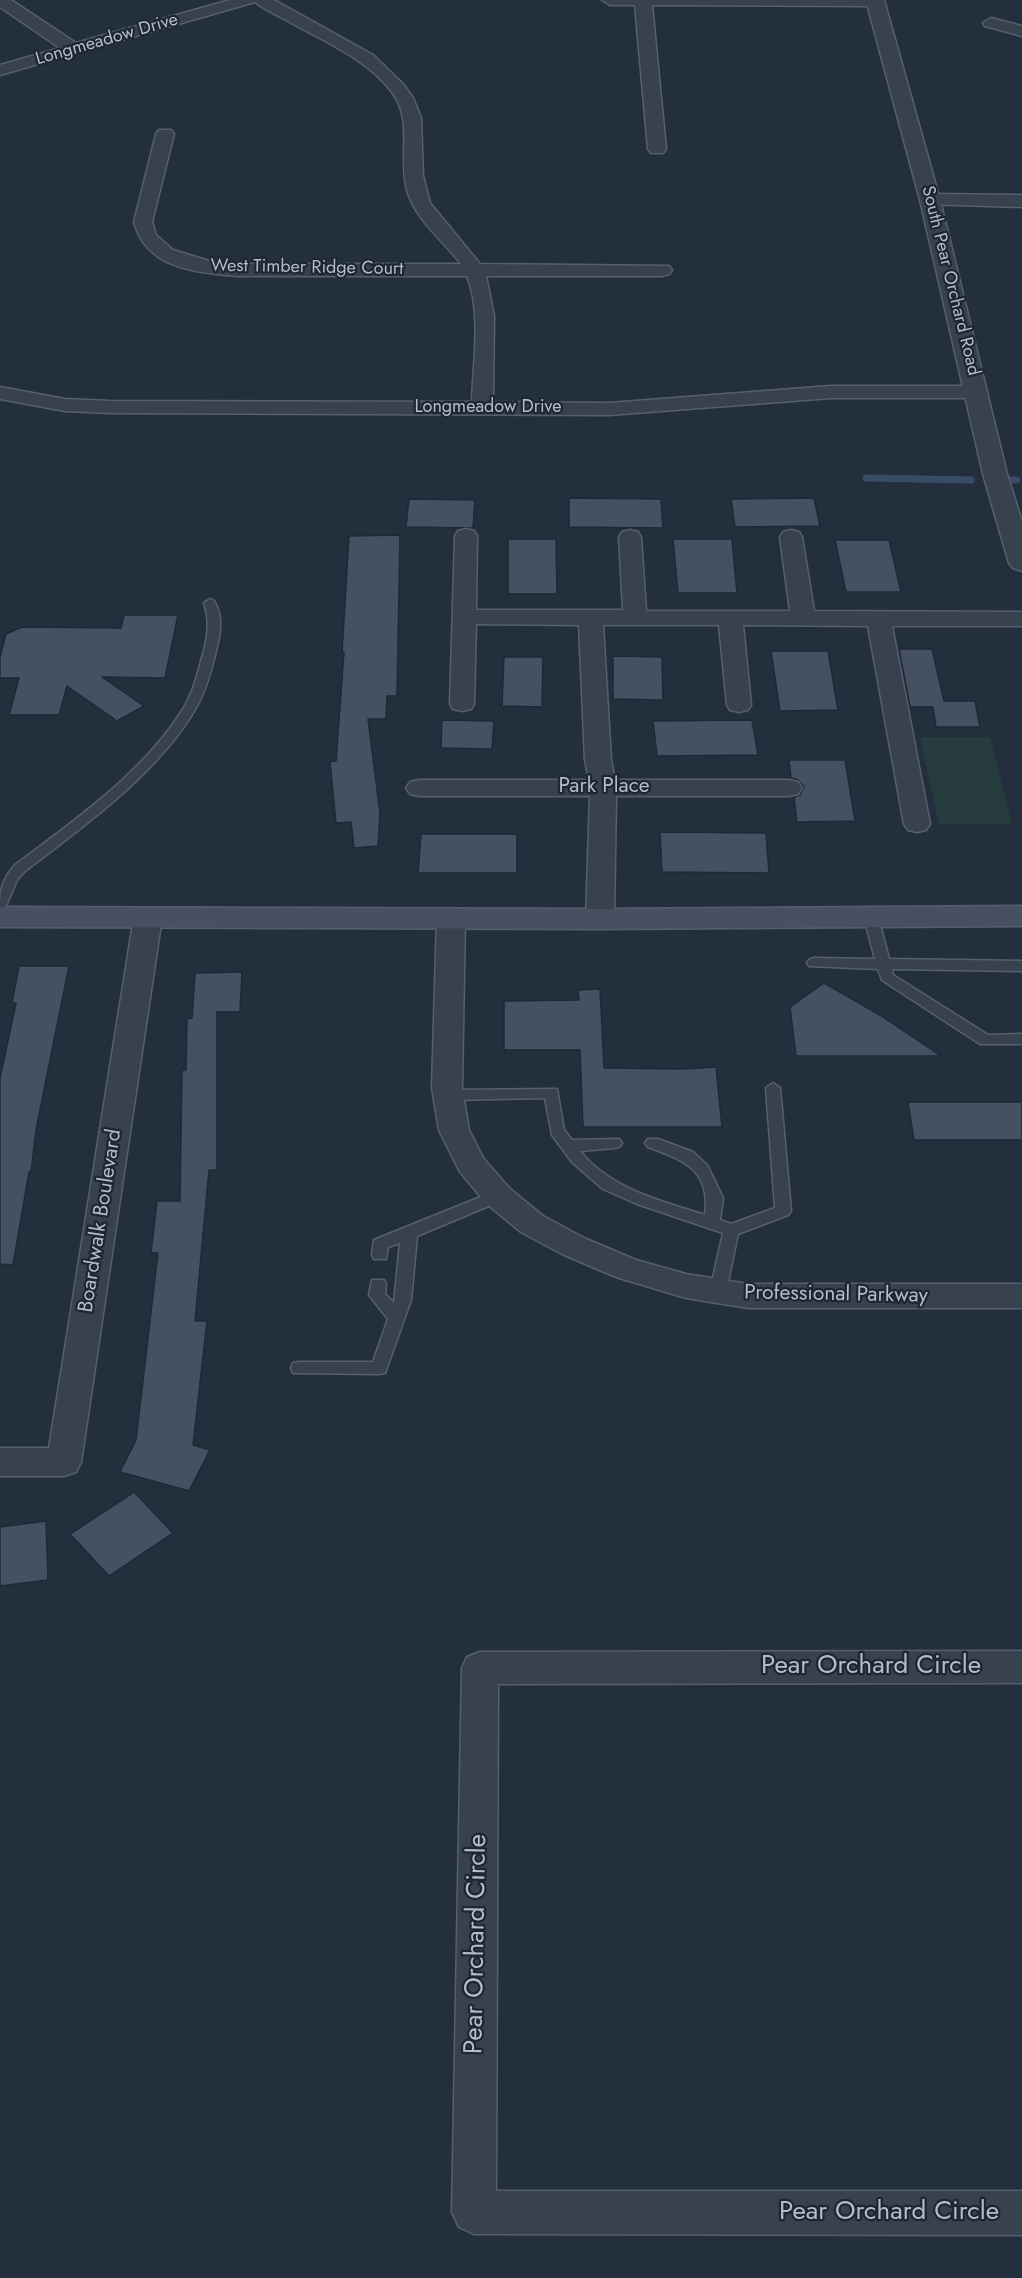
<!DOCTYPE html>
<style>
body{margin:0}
canvas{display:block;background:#242f3e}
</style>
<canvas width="1022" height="2278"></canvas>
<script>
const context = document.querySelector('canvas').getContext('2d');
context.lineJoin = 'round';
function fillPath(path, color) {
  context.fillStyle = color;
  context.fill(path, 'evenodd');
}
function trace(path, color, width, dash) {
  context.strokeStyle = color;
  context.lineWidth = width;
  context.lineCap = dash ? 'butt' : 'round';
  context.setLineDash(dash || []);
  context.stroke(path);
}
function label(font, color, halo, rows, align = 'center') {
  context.font = font + ' Jost,sans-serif';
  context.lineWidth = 4.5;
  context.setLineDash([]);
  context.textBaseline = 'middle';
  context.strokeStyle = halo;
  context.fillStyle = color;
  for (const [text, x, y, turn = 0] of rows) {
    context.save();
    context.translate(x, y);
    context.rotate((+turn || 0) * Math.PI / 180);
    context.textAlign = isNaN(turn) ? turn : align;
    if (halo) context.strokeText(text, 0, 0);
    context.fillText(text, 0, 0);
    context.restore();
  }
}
fillPath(new Path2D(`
 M920,737H990L1012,824H939Z`), '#263c3f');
trace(new Path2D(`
 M866,478L971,480
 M1009,480H1017`), '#394c67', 7);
const building = new Path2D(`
 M569,498L661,499L663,528L569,527Z
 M814,498L820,526L735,527L731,499Z
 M409,499L475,500L473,528L406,527Z
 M400,535L397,696H387L386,719H368L380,813L378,846L354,848L351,822L336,823L330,762L336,761L344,652H342L349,536Z
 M508,539H556L557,594H508Z
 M673,539H732L737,593H678Z
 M835,540H889L901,592H846Z
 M124,615H178L165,678L102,677L144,706L117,721L67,686L59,715H9L19,678H0V657L6,634L22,627L121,628Z
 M899,649H932L944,701H975L980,727H936L933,707H910Z
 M771,651H828L838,710L780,711Z
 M613,656L662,657L663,700L613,699Z
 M504,657H543L542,707L502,706Z
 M442,720L494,721L492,749L441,748Z
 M752,720L758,755L657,756L653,721Z
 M789,760H845L855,821L797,822L794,797L800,795L804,787L798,780L791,778Z
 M660,832L766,833L769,873L662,872Z
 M421,834H517V873H418Z
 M19,966H69L36,1130L31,1172H29L13,1265L0,1264V1078L16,1003H12Z
 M242,972L240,1012H217V1170H209L195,1321H207L193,1445L210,1450L189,1491L120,1472L136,1440L158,1253H151L157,1201H180L182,1070H186L187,1019L192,1018L195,973Z
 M824,983L880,1015L941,1056H796L790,1007Z
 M600,989L604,1068L683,1069L716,1067L722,1127H583L580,1050H504V1001L579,1000L578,990Z
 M908,1102H1022V1140H914Z
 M134,1492L173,1533L109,1576L70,1534Z
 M46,1521L48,1580L0,1586V1527Z`);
fillPath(building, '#455162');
trace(building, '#1f2835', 1.5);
const service = new Path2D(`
 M210,599L214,601C225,619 219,639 214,659C210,675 205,692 197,706C160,772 84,826 25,871L17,880L5,908L0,909C0,890 2,880 15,865C75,820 143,773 183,709C192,695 197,677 201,661C207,641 211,624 204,603Z
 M871,913L878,917L889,959L1022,961V971L892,969L893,975L988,1035L1022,1034V1044H980L882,980L878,969L809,966L807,963L809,960L814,958L875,959L864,917Z
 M773,1083L780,1088L791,1211L788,1215L738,1234L726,1291L724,1295H712L710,1291L723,1233L637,1204L603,1189L572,1162L552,1135L545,1098L448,1100L441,1095L448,1090L557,1089L564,1130L572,1140L619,1139L622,1143L619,1147L614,1148L580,1151C610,1189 661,1201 705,1215C711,1170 684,1160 648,1147L645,1143L648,1139H658L693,1152L707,1165L723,1198L720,1220L731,1224L775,1208L766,1088Z
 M498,1190L503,1192L506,1196L503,1200L417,1236L411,1300L385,1373L379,1374L293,1373L291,1368L293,1363L299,1362H373L388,1319L369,1295L372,1280H384L386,1284L385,1294L394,1303L400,1243L388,1247L386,1259H374L372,1255L374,1240Z`);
const minor = new Path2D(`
 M0,0H11L76,43L230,0H274L373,55L404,85L413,98L421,118L423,176L430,203L480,264L669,266L672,270L669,274L662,276H486L494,316L493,402L609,403L831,386H977L984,388L987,392L984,396L977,398H831L609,415L110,413L65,411L0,399V387L65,399L110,401L472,402C473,363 482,313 467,276H237C195,272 147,269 134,222L156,134L159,130H171L174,134L152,222L156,235L173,250L209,261L237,264H461C443,240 416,221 407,190C398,158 414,121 392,92C366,58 323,41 286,20C276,15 264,9 255,2L0,75V65L60,48L0,7Z
 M602,0H882L883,1L875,6L652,5L666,149L663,153H651L648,149L635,5H610Z
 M991,18L1022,26V36L985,26L983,23Z
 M930,194L1022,195V207L923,204L921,200L923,196Z
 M466,529L474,531L477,536L476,610H623L619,537L622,532L630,530L638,532L641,537L646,611H790L780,537L783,532L791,530L799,532L802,537L814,611L1022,612V626H892L930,824L926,830L917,832L908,830L904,824L868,626L743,625L751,705L748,710L739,712L730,710L727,705L719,625H603L611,760L615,780H789L798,782L802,788L798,794L789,796H616L614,919L610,925L600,928L590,925L586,919L590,796H419L410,794L406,788L410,782L419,780H589L585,760L579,625L476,624L474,704L471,709L462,711L453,709L450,704L455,536L458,531Z
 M148,908L158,911L162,917L81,1462L76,1472L64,1476H0V1448H49L134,917L138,911Z
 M451,908L461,911L465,917L462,1088L469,1130L483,1158L509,1188L543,1216L584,1238L636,1260L686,1274L748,1284H1022V1308H748L686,1298L616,1277L562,1254L521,1232L487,1204L460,1172L439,1130L432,1088L437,917L441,911Z
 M1022,1651V1683L498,1684L496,2191H1022V2235L474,2234L459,2227L452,2212L462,1668L467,1657L480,1652Z`);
const tertiary = new Path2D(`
 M866,0H884L940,200L1007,474L1022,522V571L1013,568L1009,563L983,474L920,200Z`);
const secondary = new Path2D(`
 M1022,906V926L600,929L0,927V907L600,909Z`);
trace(service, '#565f6c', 3);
trace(minor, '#565f6c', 3);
trace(tertiary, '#565f6c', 3);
trace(secondary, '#565f6c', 3);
fillPath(service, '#38414e');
fillPath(minor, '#38414e');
fillPath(tertiary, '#38414e');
fillPath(secondary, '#465061');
label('18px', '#b4bcc9', '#1d2633', [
 ["Longmeadow Drive",107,40,-16],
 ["West Timber Ridge Court",307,268,1],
 ["South Pear Orchard Road",950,281,76],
 ["Longmeadow Drive",488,408]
]);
label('21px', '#b4bcc9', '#1d2633', [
 ["Park Place",604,787],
 ["Boardwalk Boulevard",101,1221,-81],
 ["Professional Parkway",836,1295,1]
]);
label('26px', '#b4bcc9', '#1d2633', [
 ["Pear Orchard Circle",871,1667],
 ["Pear Orchard Circle",477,1944,-89],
 ["Pear Orchard Circle",889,2213]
]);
</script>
